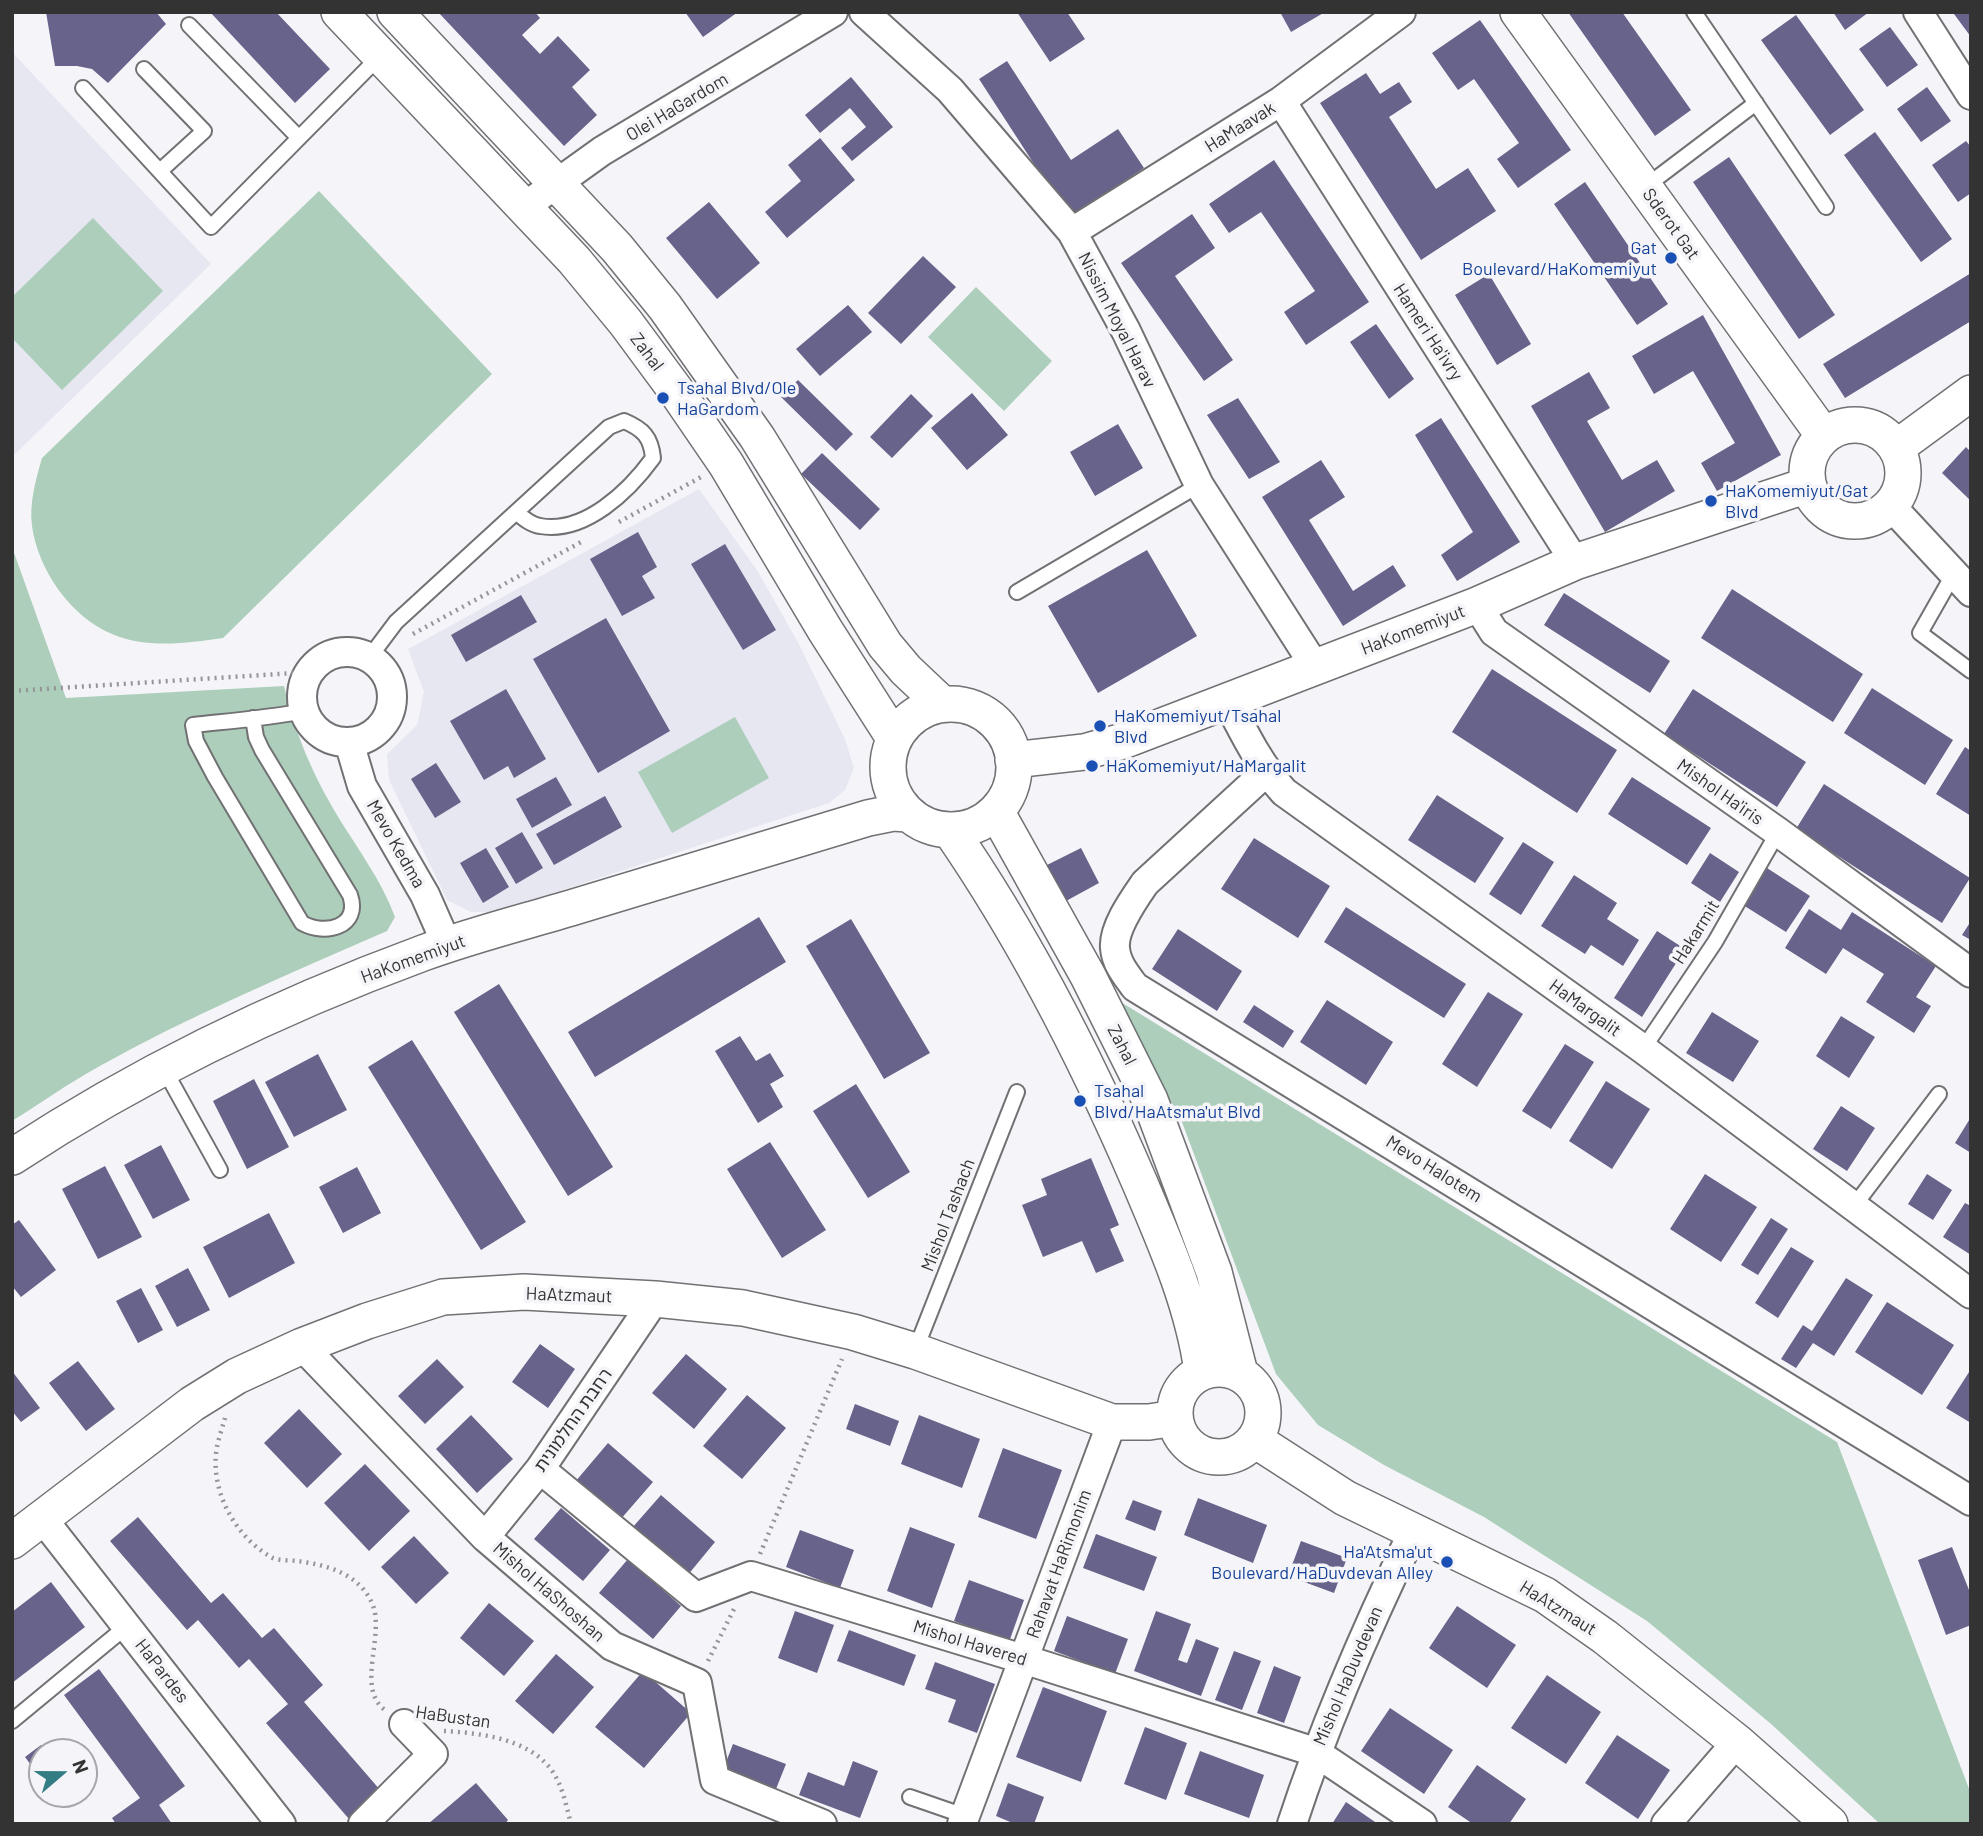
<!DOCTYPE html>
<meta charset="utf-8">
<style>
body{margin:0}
#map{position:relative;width:1983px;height:1836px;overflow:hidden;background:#f5f5f9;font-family:Barlow,sans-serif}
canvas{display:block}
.frame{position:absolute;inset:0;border:14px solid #333334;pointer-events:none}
.north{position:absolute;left:28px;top:1738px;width:70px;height:70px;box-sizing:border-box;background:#f5f5f9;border:2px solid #a7a7aa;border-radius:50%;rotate:70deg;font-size:19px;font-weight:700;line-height:28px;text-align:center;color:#333334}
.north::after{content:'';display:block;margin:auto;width:24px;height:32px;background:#357d85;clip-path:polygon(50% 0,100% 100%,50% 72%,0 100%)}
</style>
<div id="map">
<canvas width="1983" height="1836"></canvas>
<div class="frame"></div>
<div class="north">N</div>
</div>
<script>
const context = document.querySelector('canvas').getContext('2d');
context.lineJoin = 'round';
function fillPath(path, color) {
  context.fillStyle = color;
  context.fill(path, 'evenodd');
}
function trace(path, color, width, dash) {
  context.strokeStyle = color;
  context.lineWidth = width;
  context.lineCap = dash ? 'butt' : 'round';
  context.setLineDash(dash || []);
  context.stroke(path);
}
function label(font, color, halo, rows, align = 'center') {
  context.font = font + ' Barlow,"Noto Sans Hebrew",sans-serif';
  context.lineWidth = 7;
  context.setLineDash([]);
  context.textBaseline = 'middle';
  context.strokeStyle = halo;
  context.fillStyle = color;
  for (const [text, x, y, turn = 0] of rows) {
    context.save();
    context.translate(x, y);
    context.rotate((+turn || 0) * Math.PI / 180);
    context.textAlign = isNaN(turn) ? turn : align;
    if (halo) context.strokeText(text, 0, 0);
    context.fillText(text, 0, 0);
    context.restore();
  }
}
fillPath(new Path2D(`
 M12,52L211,264L12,457Z
 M699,489L757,570L800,646L845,739L854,768L845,790L829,803L495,912H471L447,900L389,780L387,754L417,725L424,692L408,649Z`), '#e7e7f2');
fillPath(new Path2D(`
 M319,191L492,374L223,638C187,643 147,649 112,634C71,617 38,570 32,526C29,503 36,479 42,458Z
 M93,218L163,291L62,390L12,338V297Z
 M976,287L1052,361L1004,411L928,337Z
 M12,547L66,698L284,686C296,735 311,771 337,815C357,848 382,881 395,917L387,931C289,974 191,1015 98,1067C69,1083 41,1103 12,1121Z
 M735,717L769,778L672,833L638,772Z
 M1098,988L1837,1442L1971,1794V1824H1880L1770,1723L1647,1621L1484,1517L1384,1465L1318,1425L1276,1374L1179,1114Z`), '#acceba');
fillPath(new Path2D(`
 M46,12H156L166,24L108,83L92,69L77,66H55Z
 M210,12H276L330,69L295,103Z
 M438,12H535L540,18L522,35L540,54L558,36L590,70L572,87L597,115L564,146Z
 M685,12H738L703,37Z
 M1017,12H1067L1085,39L1050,62Z
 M1280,12H1325L1291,32Z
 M1568,12H1622L1691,110L1655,136Z
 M1833,12H1869L1845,30Z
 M1957,12H1971V37L1954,14Z
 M1796,15L1864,110L1830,135L1761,40Z
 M1480,20L1571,150L1518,188L1497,159L1519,143L1474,79L1458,90L1432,53Z
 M1890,27L1918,65L1887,87L1859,49Z
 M1007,61L1071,160L1118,129L1144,168L1069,218L979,79Z
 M1366,73L1380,94L1399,82L1412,102L1389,117L1436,189L1468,168L1496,211L1421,260L1320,103Z
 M851,77L893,127L852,161L841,148L866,127L850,108L820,133L805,115Z
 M1927,87L1951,121L1921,142L1897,109Z
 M1875,132L1952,239L1921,262L1844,155Z
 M820,138L855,180L787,238L765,212L801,181L788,165Z
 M1966,141L1971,147V193L1958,202L1932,165Z
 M1729,157L1835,315L1799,339L1693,182Z
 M1274,160L1369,302L1306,345L1284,312L1315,291L1261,212L1229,233L1209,204Z
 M1585,182L1668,304L1637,325L1554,204Z
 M709,202L760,263L717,299L666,238Z
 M1192,214L1215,248L1175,276L1233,360L1204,381L1121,263Z
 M923,256L956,287L901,344L868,313Z
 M1971,273V321L1845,398L1823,364Z
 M1489,274L1531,344L1497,365L1455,295Z
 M848,305L872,332L820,376L796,349Z
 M1703,315L1781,455L1717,491L1701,463L1735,443L1693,371L1654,394L1632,356Z
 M1376,324L1414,379L1389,399L1350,342Z
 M1589,372L1610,408L1587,421L1622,480L1657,460L1675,491L1605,532L1531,406Z
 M798,380L853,434L836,451L781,397Z
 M972,393L1008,435L967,470L931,428Z
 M911,394L933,416L892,458L870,437Z
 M1238,398L1280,462L1249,479L1207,415Z
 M1441,418L1520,542L1457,581L1441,555L1473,532L1415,435Z
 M1118,424L1143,468L1095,496L1070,452Z
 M1966,447L1971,452V501L1942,473Z
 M822,453L880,509L860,530L801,474Z
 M1321,460L1345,497L1309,520L1353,591L1393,565L1406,586L1343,626L1262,497Z
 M638,532L657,567L642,576L655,598L622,616L590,559Z
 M725,544L776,630L743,650L691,564Z
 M1147,550L1197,636L1098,693L1048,606Z
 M1732,589L1863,674L1833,722L1701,638Z
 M1564,593L1670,661L1650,693L1544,625Z
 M521,595L537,622L466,662L451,635Z
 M606,618L670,731L598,773L533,659Z
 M1492,669L1617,750L1577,813L1452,732Z
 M1872,688L1953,740L1925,785L1844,733Z
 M506,689L546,759L514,778L508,766L484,780L450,721Z
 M1693,689L1806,762L1777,807L1664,734Z
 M1965,747L1971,751V816L1936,794Z
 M436,763L461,802L435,818L411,779Z
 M556,777L572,805L532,828L516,799Z
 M1632,777L1711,828L1687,865L1608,814Z
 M1824,784L1970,878L1942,923L1796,829Z
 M1437,795L1504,838L1475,883L1408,840Z
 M605,796L622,827L554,865L536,834Z
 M522,832L543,868L516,884L495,848Z
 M1254,838L1330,886L1298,938L1221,889Z
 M1523,842L1554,862L1521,915L1489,894Z
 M486,848L509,887L483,903L460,863Z
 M1081,848L1099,883L1066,901L1047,865Z
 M1710,853L1739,872L1720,902L1691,883Z
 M1767,868L1810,896L1786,932L1743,905Z
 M1574,875L1617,903L1607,919L1639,940L1623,966L1591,945L1585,954L1541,926Z
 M1346,907L1466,984L1444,1018L1324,942Z
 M1809,909L1841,930L1852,912L1936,966L1916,997L1931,1006L1914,1033L1866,1002L1884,974L1843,948L1826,974L1785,948Z
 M759,917L786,962L595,1077L568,1032Z
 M851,919L930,1053L884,1079L806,946Z
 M1971,921V940L1962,935Z
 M1178,929L1242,971L1217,1011L1152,969Z
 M1657,931L1685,949L1642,1017L1614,998Z
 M499,984L613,1167L568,1196L454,1012Z
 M1488,992L1523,1014L1477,1087L1442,1064Z
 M1327,1000L1393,1042L1366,1085L1300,1042Z
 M1254,1005L1294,1031L1283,1048L1243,1022Z
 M1712,1012L1759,1041L1733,1082L1686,1053Z
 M1841,1016L1875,1037L1849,1078L1816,1056Z
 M740,1036L756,1061L770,1053L784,1076L770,1084L783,1107L758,1123L715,1051Z
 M412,1040L526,1222L481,1250L368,1067Z
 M1565,1044L1594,1062L1551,1129L1522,1111Z
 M318,1054L347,1110L294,1137L265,1082Z
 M254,1079L289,1147L247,1169L213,1101Z
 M1606,1081L1650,1109L1612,1169L1569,1141Z
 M856,1084L910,1172L868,1198L813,1111Z
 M1841,1106L1875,1128L1847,1171L1813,1149Z
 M1971,1117V1153L1955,1143Z
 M770,1142L826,1230L782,1258L727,1169Z
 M161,1145L190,1200L153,1219L124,1165Z
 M1091,1158L1119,1225L1110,1229L1124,1261L1096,1273L1082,1241L1043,1257L1022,1205L1047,1195L1041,1179Z
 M105,1166L142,1237L98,1259L62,1189Z
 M357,1167L381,1213L343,1233L319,1187Z
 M1705,1174L1757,1207L1721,1262L1670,1229Z
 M1927,1174L1952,1190L1933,1220L1908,1204Z
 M1965,1203L1971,1206V1255L1943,1237Z
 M269,1213L295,1263L229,1298L203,1247Z
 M1771,1218L1788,1229L1758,1275L1741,1265Z
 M19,1220L56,1270L21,1297L12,1286V1225Z
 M1791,1247L1814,1261L1778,1318L1755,1303Z
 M188,1268L210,1310L177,1327L155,1286Z
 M1846,1278L1873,1295L1834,1356L1813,1343L1796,1368L1781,1359L1803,1325L1812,1331Z
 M141,1288L163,1330L138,1343L116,1301Z
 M1887,1302L1954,1345L1922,1395L1855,1352Z
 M540,1344L575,1369L548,1408L512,1382Z
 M686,1354L727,1389L694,1429L652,1393Z
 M437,1359L464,1387L425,1424L398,1396Z
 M78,1361L115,1409L86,1431L49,1383Z
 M1971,1369V1423L1946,1408Z
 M12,1371L40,1408L21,1422L12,1411Z
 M747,1395L786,1428L742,1479L703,1446Z
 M855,1404L899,1421L890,1446L846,1429Z
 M299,1409L342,1454L307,1488L264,1443Z
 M471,1415L513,1459L477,1493L436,1449Z
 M919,1415L980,1439L962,1488L901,1464Z
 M608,1443L653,1482L620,1520L575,1482Z
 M1003,1448L1062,1470L1036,1539L978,1517Z
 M365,1464L410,1511L369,1551L324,1503Z
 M661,1495L715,1542L687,1576L632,1528Z
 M1198,1498L1267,1525L1253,1563L1184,1535Z
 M1133,1500L1162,1511L1155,1531L1125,1519Z
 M561,1508L610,1550L583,1581L534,1539Z
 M138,1517L211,1603L223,1593L262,1638L274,1628L323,1685L304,1702L381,1791L349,1819L266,1723L288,1704L249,1659L239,1668L198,1620L187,1630L110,1541Z
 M910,1527L955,1544L932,1608L887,1591Z
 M800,1530L854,1550L840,1588L786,1567Z
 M1096,1534L1157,1557L1144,1591L1083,1568Z
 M414,1536L449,1573L416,1604L381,1567Z
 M1301,1541L1347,1558L1334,1593L1288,1576Z
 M1952,1547L1971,1595V1625L1946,1635L1918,1560Z
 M628,1559L681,1606L653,1639L599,1593Z
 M969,1580L1024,1600L1009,1642L954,1621Z
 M51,1582L85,1627L12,1683V1612Z
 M489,1603L534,1641L504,1676L460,1638Z
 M1457,1606L1516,1645L1487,1688L1429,1648Z
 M795,1611L834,1625L817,1673L778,1658Z
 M1156,1611L1191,1624L1178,1660L1187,1663L1196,1639L1219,1648L1201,1696L1134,1671Z
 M1067,1616L1128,1639L1115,1674L1054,1651Z
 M849,1630L916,1655L904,1686L837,1661Z
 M1234,1651L1261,1661L1242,1710L1215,1700Z
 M556,1654L594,1687L553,1734L515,1701Z
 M935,1662L995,1684L977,1733L948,1722L956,1700L925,1689Z
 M1274,1666L1301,1677L1284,1723L1257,1713Z
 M99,1669L185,1786L159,1805L172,1824H116L112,1818L140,1798L64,1695Z
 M643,1671L691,1713L644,1768L595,1727Z
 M1547,1675L1601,1712L1566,1764L1511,1728Z
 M1043,1687L1107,1711L1081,1782L1016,1757Z
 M1390,1708L1453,1750L1424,1794L1361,1751Z
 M1145,1727L1187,1743L1166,1800L1124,1784Z
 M1617,1735L1670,1770L1638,1819L1585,1783Z
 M733,1744L786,1764L776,1789L723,1770Z
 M41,1745L46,1752H42V1780L25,1757Z
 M1200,1751L1264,1775L1249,1818L1184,1794Z
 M853,1761L878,1771L860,1818L799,1795L808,1772L844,1786Z
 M1477,1765L1526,1799L1509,1824H1473L1448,1807Z
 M476,1783L508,1820L505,1824H428Z
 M1008,1783L1044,1797L1034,1824H1015L996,1816Z
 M1346,1802L1378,1824H1332Z`), '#67638a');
const service = new Path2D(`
 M1694,12L1826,207
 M189,25L299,138
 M144,69L204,131L160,171
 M83,88L211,227L380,56
 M1645,187L1756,103
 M1953,575L1920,633L1971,671
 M1017,592L1199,485
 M369,658L396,622L609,427L624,421C643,429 651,437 653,458C629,491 585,534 540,526C531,525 523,518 516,512
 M253,718L256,737L262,750L350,895C361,927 325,936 302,923L215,777L196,741L193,725C230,721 268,718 305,711
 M1643,1049L1715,942L1778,832
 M163,1067L220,1170
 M1854,1206L1939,1094
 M915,1351L1017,1092
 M12,1721L127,1626
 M910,1797L965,1816`);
const minor = new Path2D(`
 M864,12L950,90L1072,232L1126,331L1199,485L1316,668
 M1918,12L1971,95
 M1281,101L1575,562
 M524,207L602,151L833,12
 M1072,232L1281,101L1401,12
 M1890,505L1971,592
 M1477,605L1494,632L1778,832L1971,973
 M302 697a45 45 0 1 1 90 0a45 45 0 1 1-90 0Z
 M1227,700C1244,733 1259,764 1284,792L1643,1049L1971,1294
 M349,742L362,786L425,895L447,945
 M1266,772L1145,883C1134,899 1113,928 1115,948C1116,963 1126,975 1135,987L1971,1501
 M302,1346L485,1537L612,1646L697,1683L715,1780L822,1824
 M540,1469L696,1597L751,1576L1023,1659L1315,1752L1422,1824
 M42,1518L281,1824
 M485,1537L540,1469L655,1299
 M363,1824L433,1754L404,1724
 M962,1824L1112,1422
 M1292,1824C1325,1723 1367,1627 1413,1532
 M1666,1824L1737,1742`);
const tertiary = new Path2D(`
 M339,12L574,260L626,323L674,388L726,464L825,630L894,738
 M395,12L617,248L665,307L757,437L885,645L906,670L942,704
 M1518,12L1824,436
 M1807 473a48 48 0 1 1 96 0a48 48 0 1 1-96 0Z
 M1896,448L1971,393
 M888 767a63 63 0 1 1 126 0a63 63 0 1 1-126 0Z
 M1013,760L1084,752L1123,741L1477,605L1575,562L1808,485
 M996,811L1088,976L1150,1100L1214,1272L1240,1373
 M950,830C1026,940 1086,1058 1139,1181C1165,1242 1193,1305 1202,1371
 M12,1157C140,1073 279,1006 423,953C472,935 524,922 574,907C672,877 770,847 868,818L893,813L908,814
 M1175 1413a44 44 0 1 1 88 0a44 44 0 1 1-88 0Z
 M1255,1440L1345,1498L1545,1595L1605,1637L1737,1742L1830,1824
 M12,1541L192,1404L237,1376L302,1346L367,1321L443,1297L524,1292L655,1299L743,1308L853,1332L915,1351L1112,1422H1149L1175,1418`);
trace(service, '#717174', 18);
trace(minor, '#717174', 32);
trace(tertiary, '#717174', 38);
trace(new Path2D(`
 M619,522L703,476
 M413,634L583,541
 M12,691L310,672
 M225,1418C222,1429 217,1442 216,1454C212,1494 236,1537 271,1557C277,1561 289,1560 297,1561C327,1565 358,1573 372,1603C386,1634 355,1688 385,1710
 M760,1554L842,1359
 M708,1661L734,1609
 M444,1731C479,1733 526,1738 550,1768C562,1783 566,1805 571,1824`), '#959597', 4.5, [2, 5]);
trace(service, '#fff', 14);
trace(minor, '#fff', 28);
trace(tertiary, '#fff', 35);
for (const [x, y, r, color] of [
 [1671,258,7,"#1a4fb4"],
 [663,398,7,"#1a4fb4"],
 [1711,501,7,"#1a4fb4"],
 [1100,726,7,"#1a4fb4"],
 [1092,766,7,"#1a4fb4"],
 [1080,1101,7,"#1a4fb4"],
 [1447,1562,7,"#1a4fb4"]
]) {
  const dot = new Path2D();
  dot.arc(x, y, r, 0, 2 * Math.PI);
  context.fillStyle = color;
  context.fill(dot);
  trace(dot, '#f5f5f9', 2.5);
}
label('18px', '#333334', '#f5f5f9', [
 ["Olei HaGardom",677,107,-31],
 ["HaMaavak",1240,127,-32],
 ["Sderot Gat",1671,224,54],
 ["Nissim Moyal Harav",1117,320,63],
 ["Hameri Ha'ivry",1428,332,57],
 ["Zahal",647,352,53],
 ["HaKomemiyut",1413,630,-21],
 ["Mishol Ha'iris",1720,792,35],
 ["Mevo Kedma",396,844,60],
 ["Hakarmit",1696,932,-58],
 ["HaKomemiyut",413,959,-20],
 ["HaMargalit",1585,1008,36],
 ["Zahal",1122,1045,63],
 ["Mevo Halotem",1434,1169,32],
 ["Mishol Tashach",948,1215,-69],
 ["HaAtzmaut",569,1295,2],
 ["רחבת החלמונית",573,1420,-55],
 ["Rahavat HaRimonim",1059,1564,-70],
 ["Mishol HaShoshan",549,1592,41],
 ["HaAtzmaut",1558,1608,32],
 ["Mishol Havered",970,1643,17],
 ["HaPardes",162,1671,52],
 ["Mishol HaDuvdevan",1348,1676,-67],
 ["HaBustan",453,1717,8]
]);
label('18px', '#164399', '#f5f5f9', [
 ["Gat",1657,248,"right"],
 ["Boulevard/HaKomemiyut",1657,269,"right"],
 ["Tsahal Blvd/Ole",677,388],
 ["HaGardom",677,409],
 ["HaKomemiyut/Gat",1725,491],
 ["Blvd",1725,512],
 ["HaKomemiyut/Tsahal",1114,716],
 ["Blvd",1114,737],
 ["HaKomemiyut/HaMargalit",1106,766],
 ["Tsahal",1094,1091],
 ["Blvd/HaAtsma'ut Blvd",1094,1112],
 ["Ha'Atsma'ut",1433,1552,"right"],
 ["Boulevard/HaDuvdevan Alley",1433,1573,"right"]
], 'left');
</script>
